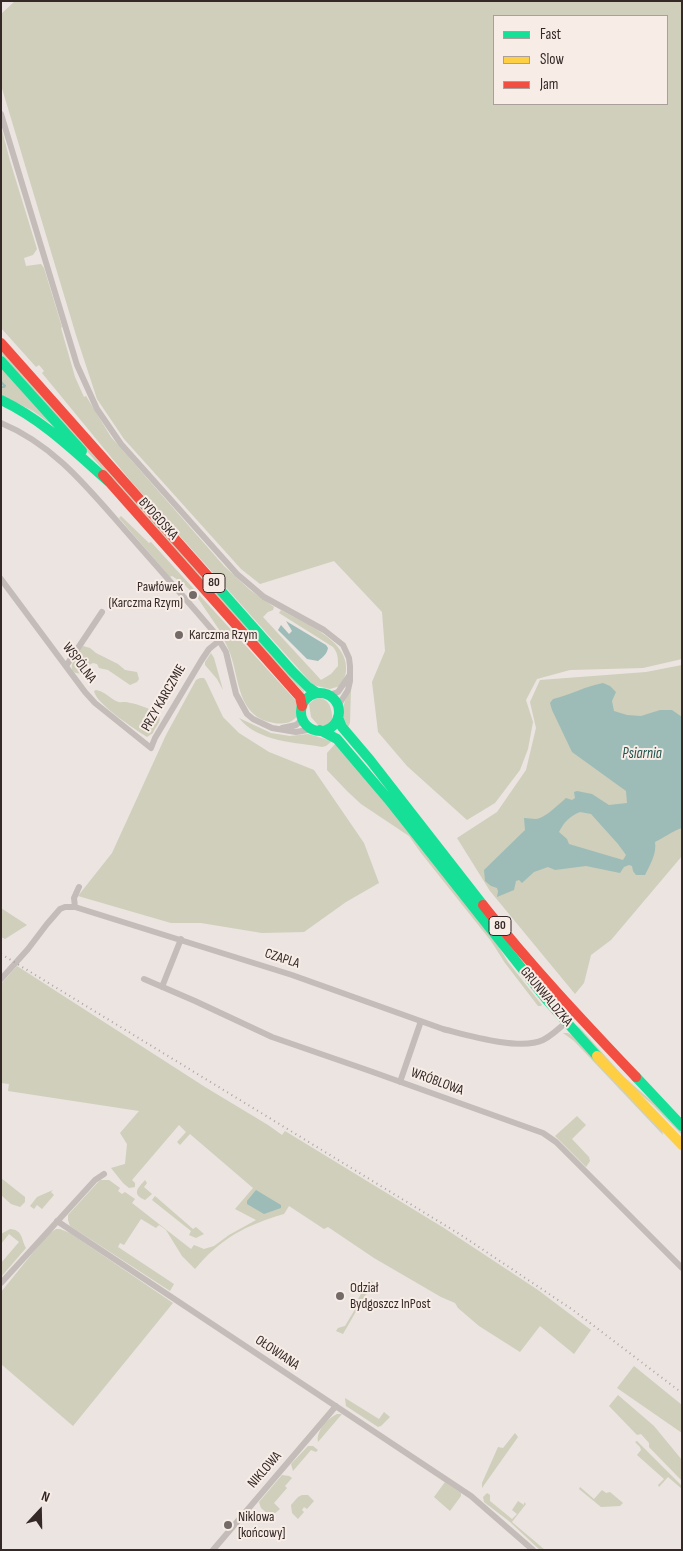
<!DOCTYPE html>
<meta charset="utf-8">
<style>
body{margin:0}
#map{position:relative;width:683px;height:1551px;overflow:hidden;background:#ebe4e0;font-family:"Sofia Sans Condensed",sans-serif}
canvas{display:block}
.frame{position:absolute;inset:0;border:2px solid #342927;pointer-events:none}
.legend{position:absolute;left:493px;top:15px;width:175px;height:90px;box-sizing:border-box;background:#f8ede6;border:1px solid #aa9f9a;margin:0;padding:6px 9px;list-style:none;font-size:15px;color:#342927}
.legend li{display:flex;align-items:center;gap:10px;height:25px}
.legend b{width:25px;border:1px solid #aa9f9a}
.north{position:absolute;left:15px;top:1486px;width:50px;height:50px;-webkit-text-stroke:4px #f8ede6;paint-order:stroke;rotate:21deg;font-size:14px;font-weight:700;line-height:20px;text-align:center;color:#342927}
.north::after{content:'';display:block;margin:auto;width:18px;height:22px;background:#342927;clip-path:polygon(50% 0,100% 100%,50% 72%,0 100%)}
</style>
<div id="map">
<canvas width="683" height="1551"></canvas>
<div class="frame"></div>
<ul class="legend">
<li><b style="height:6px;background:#16e098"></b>Fast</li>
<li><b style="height:6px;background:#ffcf43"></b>Slow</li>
<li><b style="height:6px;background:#f24e42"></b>Jam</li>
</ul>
<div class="north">N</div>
</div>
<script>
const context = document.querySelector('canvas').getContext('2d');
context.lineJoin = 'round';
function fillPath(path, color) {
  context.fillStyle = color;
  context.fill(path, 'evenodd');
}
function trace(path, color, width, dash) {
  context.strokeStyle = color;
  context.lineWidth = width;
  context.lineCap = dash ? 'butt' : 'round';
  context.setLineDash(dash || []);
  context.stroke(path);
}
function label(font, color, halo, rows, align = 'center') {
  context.font = font + ' "Sofia Sans Condensed",sans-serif';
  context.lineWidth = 4;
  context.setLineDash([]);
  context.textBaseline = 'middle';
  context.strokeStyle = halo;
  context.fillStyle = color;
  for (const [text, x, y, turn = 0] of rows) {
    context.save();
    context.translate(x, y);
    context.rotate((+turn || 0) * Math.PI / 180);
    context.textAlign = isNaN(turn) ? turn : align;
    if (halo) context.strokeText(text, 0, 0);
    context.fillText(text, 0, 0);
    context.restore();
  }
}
fillPath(new Path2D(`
 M15,1H682V659L643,668L570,670L537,679L526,700L533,722L528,749L520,770L495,803L467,820L407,766L378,732L372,682L385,651L382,612L334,561L260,584L241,569L124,439L97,399L76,335L1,85V14ZM667,16V104H494V16Z
 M1,126L10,161L37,249L33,255L24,258L26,266L41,264L44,268L62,327L61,328L75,377L84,397L86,396L111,437L224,566L250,590L274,607L273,610L268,612L263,617L321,680L331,674L338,666C338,658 338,653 333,647L279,613L281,610C303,623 350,640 346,672C345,677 342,682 340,686L330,689L313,685L129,479L42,373L44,371L39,365L36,367L1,328Z
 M1,349L304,691V693L236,620L1,354Z
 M1,367L55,427L33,411L1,395Z
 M121,516L149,543L151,542L298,703C299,710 299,716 293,720C288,724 280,724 274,723C237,717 240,680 230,653C227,645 223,638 219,632L220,631L199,600L185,585L172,576L170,577L119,518Z
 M83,646L90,648L96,653L118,664L125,670L137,672L139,679L137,682L130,685L108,670L99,668L97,664L93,663L89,665L86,673C61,677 75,656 83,646Z
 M211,653L214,658L223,690L217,679L205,665V662Z
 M682,665V856L611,940L591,955L584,983L575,994L490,891L457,838L497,812L526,770L536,728L530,702L540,680L646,672Z
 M200,678H204L206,681L223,717L239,733L269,752L314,770L364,843L379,883L346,902L304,932L262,933L201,923H171L78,896L112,853L166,735L196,680Z
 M351,687L350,723L348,727C339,712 344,702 351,687Z
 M96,690C104,691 110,698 116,701C120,703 120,702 124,702C131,702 155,709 159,716C162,722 154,728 153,733L147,737C135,729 96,704 94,691Z
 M320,698C332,701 331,711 333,721L328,725H318L311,717L309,704L315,699Z
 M239,718L271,733L290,736L308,734L332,741L326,746L322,747C295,742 258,742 239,718Z
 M335,744L369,782L495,941L508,962L542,1005L541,1006H538L505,963L491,941L421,853L409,836L361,804L347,791L327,770V753Z
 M1,908L27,925L5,939L1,937Z
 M17,966L205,1087L268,1125L282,1135L285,1131L444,1228L538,1290L591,1330L574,1354L540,1326L520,1352L479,1326L458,1308L455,1303L441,1297L374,1258L328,1227L324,1229L289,1206L284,1214C246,1225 221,1238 195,1269L182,1256L166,1230L159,1225L156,1228L141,1219L124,1245L120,1243L118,1247L174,1284L170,1291L70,1226L68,1220V1215L100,1180H109L120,1188L118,1191L122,1194L125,1192L135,1199L132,1203L191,1249L194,1245L204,1249L214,1246L229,1235L256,1220L235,1209L253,1188L190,1134L180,1145L177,1142L186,1132L179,1125L132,1180L135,1183V1187L129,1188L123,1183L111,1168L125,1164L127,1144L120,1133L139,1111L8,1091L9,1084L1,1083V984Z
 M575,1024L580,1028L624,1077L656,1105L682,1132V1135L653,1105L625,1081Z
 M563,1033H568L576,1038L662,1130L663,1135L574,1041Z
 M577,1116L586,1125L572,1139L589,1157L590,1161L586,1167L555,1136Z
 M1,1178L25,1197V1202L20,1207L11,1204L1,1195Z
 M145,1180L147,1183L144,1187L152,1194L145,1200C131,1194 138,1188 145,1180Z
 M53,1190L51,1192L54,1195L42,1209L37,1205L34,1209L30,1206L37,1197Z
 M155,1196L193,1229L196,1227L204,1234L196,1238L189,1235L191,1231L152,1200Z
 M10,1229C23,1230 21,1239 26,1248L1,1277V1263L19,1242L9,1234L1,1244V1234Z
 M56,1229H60L70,1233L173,1303L73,1426L1,1364V1292L48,1234Z
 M370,1280L373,1282L343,1334L336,1331L338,1328L345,1326L360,1301L358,1299Z
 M634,1366L682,1405V1433L617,1388Z
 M618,1395L654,1426L682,1460V1481L649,1447V1443L641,1434L637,1435L609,1406Z
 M345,1398L379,1419L384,1412L390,1417L381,1426L378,1427L346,1406Z
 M337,1414H342L318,1442C316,1431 327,1419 337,1414Z
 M515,1433L518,1437L482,1488V1483L498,1447L503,1448Z
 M637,1441L682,1486V1489L668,1477L659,1487L658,1485L664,1479L637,1455L641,1450L640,1447L635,1442Z
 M308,1446H313L318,1450L316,1452L311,1450L293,1471L291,1464Z
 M282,1475L289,1476L292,1478L285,1486L287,1488L274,1503L280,1509L274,1514H268L261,1508L259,1502Z
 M445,1482L461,1493V1496L450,1511L434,1497Z
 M580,1487L594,1499L602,1490L606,1493L610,1492L623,1503L620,1506L601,1507L579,1489Z
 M487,1493L490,1495V1501L512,1519L517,1514L512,1510L518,1501L524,1505V1502L526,1504L512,1522L545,1550H540L510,1522L484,1502L483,1497Z
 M302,1495H308L314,1501L307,1509L304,1507L302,1510L304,1512L298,1519L292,1513L291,1505L298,1497Z`), '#cfcfbb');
fillPath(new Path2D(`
 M286,621L326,645L328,648C327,654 323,657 318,661L307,659L278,630L281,625L289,634L292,631Z
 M603,683L610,686L616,692L612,701L614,711L627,715L641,716L660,710H672L682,717V828C672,831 664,838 655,842C657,853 650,865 645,875H636L633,871L632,866L629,865L624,867L620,873L586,866L555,870L548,867L534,872L522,883L519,880L516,881L514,890L497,897L498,891L497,888L491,886L485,881L484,870L525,830L524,818C529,818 531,819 536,819C544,819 559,804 566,798L572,800L575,798L574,792L577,791L592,794L609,805L627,803L626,791L572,752L552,710L550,703L553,699C570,695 586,686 603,683ZM580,812L591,814L618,844L626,855L623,860L569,844L567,839L559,832C564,822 570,816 580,812Z
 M256,1190L281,1205V1208L264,1214L247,1204V1201Z`), '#9dbcb7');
trace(new Path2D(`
 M1,382L5,386L4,387H1`), '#9dbcb7', 2);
trace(new Path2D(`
 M1,114L77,365L97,409L121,444L237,574L264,597L324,630L343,645L349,658L350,666V681L348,690L338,706
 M1,423C54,445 87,487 124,529C154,563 184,597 214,632L226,652L236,694L247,714L253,719L272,728L296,732L313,729
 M1,579L85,692L95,703L151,748L155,738L201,661L209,649L220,640
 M66,666L102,612
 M329,695L338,692L349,676
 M282,728L296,725L303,719
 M75,907L74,898L79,887
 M1,979L28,949L47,924L60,909L65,907H75L292,975L443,1029C467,1035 520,1051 543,1040C555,1034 566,1022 576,1013
 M144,979L195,1001L272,1037L370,1071L543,1133L556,1142L682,1268
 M162,987L181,939
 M400,1082L421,1021
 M57,1221L471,1496L533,1550
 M1,1283L95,1180L104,1174
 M213,1550L336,1406`), '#c4bcb8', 6);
trace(new Path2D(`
 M1,361L82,451
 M1,400C43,420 74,451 108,481
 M215,584L292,671L308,687L317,693
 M301 712a19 19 0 1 1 38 0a19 19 0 1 1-38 0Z
 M338,717L342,727L370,760L483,905
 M320,730L337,739L388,799L546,999L597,1056
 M636,1077L682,1126`), '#16e098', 10);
trace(new Path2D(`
 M597,1056L682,1145`), '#ffcf43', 10);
trace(new Path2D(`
 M1,343L215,584
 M103,475L300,697L302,706
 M483,905C530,965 583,1021 636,1077`), '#f24e42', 10);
trace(new Path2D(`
 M1,954L461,1235L573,1310L682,1393`), '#aba5a3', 2, [1, 4]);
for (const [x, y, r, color] of [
 [193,595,5,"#746a68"],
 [179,635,5,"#746a68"],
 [340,1296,5,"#746a68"],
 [228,1525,5,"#746a68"]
]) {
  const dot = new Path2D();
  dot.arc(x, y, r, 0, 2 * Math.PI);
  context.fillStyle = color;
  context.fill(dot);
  trace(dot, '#f8ede6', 2);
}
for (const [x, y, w] of [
 [214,583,22],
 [500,926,22]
]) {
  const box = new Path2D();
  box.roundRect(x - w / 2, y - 9.5, w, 19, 4);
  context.fillStyle = '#f8ede6';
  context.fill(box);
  trace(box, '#342927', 1);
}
label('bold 12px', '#342927', null, [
 ["80",214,583],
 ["80",500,926]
]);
label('14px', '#342927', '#f8ede6', [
 ["BYDGOSKA",158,519,48],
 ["WSPÓLNA",79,663,53],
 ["PRZY KARCZMIE",164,698,-60],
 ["CZAPLA",282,959,18],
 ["GRUNWALDZKA",546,997,50],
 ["WRÓBLOWA",437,1082,20],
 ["OŁOWIANA",277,1353,34],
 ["NIKLOWA",265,1470,-49]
]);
label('14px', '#342927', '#f8ede6', [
 ["Pawłówek",183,587,"right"],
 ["(Karczma Rzym)",183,603,"right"],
 ["Karczma Rzym",189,635],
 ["Odział",350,1288],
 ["Bydgoszcz InPost",350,1304],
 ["Niklowa",238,1517],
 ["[końcowy]",238,1533]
], 'left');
label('italic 15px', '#1f534f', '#f8ede6', [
 ["Psiarnia",642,754]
]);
</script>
